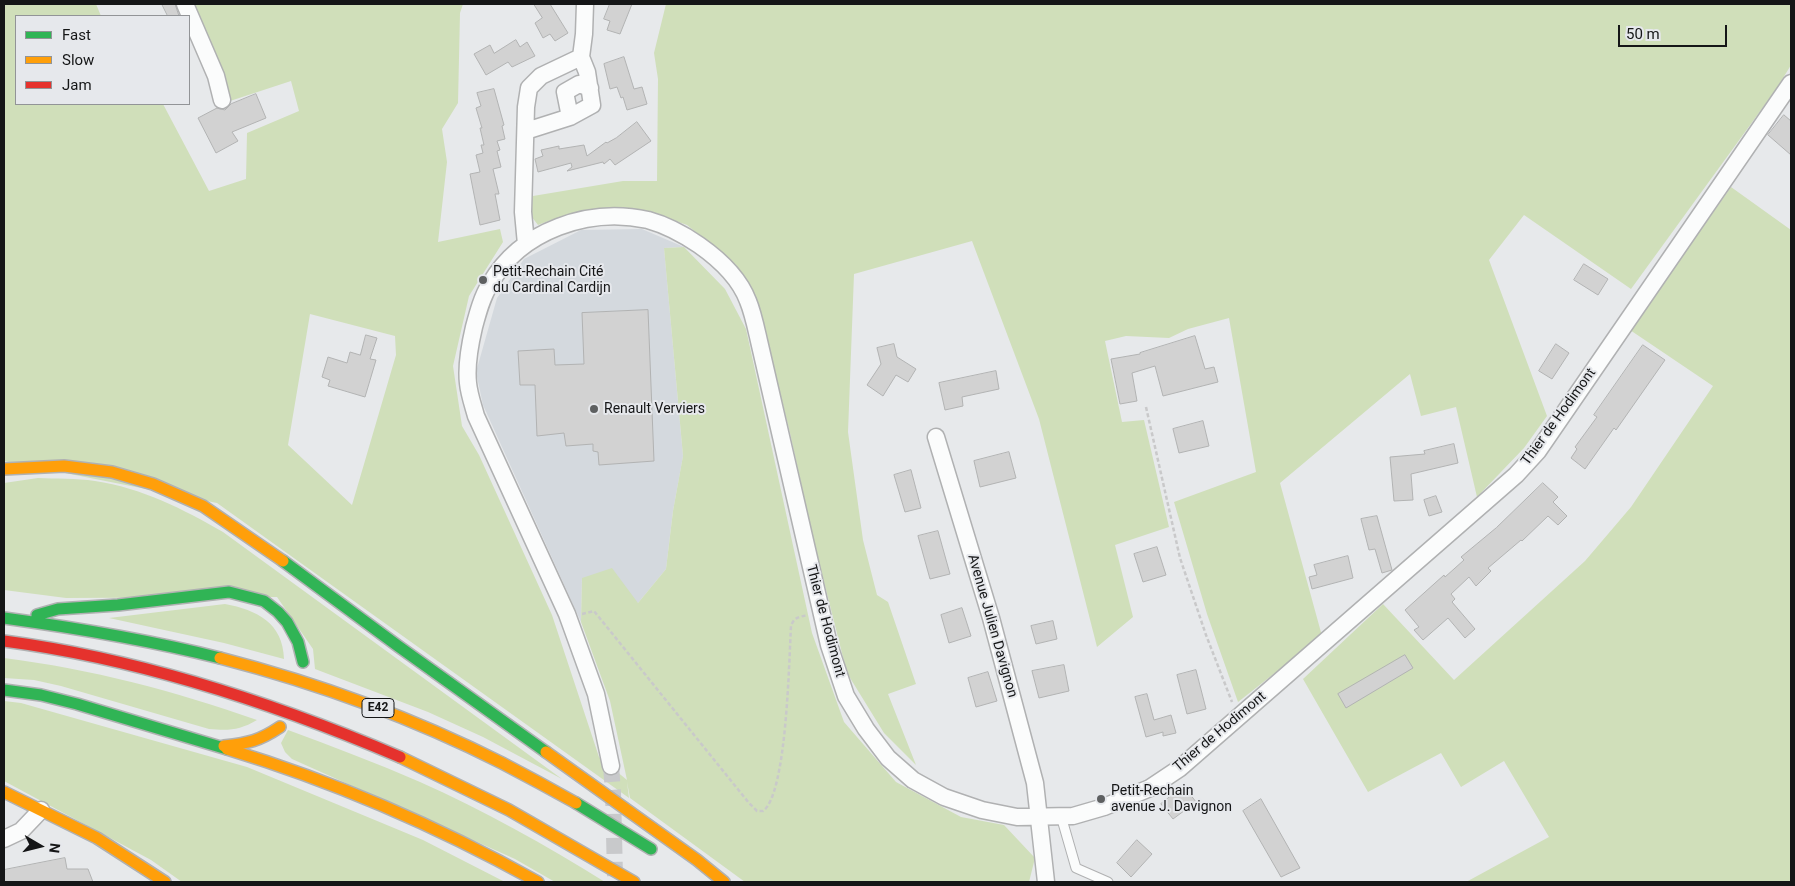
<!DOCTYPE html>
<meta charset="utf-8">
<style>
body{margin:0}
#map{position:relative;width:1795px;height:886px;overflow:hidden;background:#e7e9eb;font-family:Roboto,sans-serif}
canvas{display:block}
.frame{position:absolute;inset:0;border:5px solid #151617;pointer-events:none}
.legend{position:absolute;left:15px;top:15px;width:175px;height:90px;box-sizing:border-box;background:#e6e8ec;border:1px solid #929497;margin:0;padding:6px 9px;list-style:none;font-size:15px;color:#151617}
.legend li{display:flex;align-items:center;gap:10px;height:25px}
.legend b{width:25px;border:1px solid #929497}
.north{position:absolute;left:15px;top:821px;width:50px;height:50px;-webkit-text-stroke:4px #e6e8ec;paint-order:stroke;rotate:98deg;font-size:14px;font-weight:700;line-height:20px;text-align:center;color:#151617}
.north::after{content:'';display:block;margin:auto;width:18px;height:22px;background:#151617;clip-path:polygon(50% 0,100% 100%,50% 72%,0 100%)}
.scale{position:absolute;left:1618px;top:25px;width:109px;height:22px;box-sizing:border-box;border:2px solid #151617;border-top:0;padding-left:6px;font-size:15px;line-height:18px;white-space:nowrap;color:#151617;-webkit-text-stroke:4px #e6e8ec;paint-order:stroke}
</style>
<div id="map">
<canvas width="1795" height="886"></canvas>
<div class="frame"></div>
<ul class="legend">
<li><b style="height:6px;background:#30b455"></b>Fast</li>
<li><b style="height:6px;background:#ff9f0a"></b>Slow</li>
<li><b style="height:6px;background:#e5322d"></b>Jam</li>
</ul>
<div class="north">N</div>
<div class="scale">50 m</div>
</div>
<script>
const context = document.querySelector('canvas').getContext('2d');
context.lineJoin = 'round';
function fillPath(path, color) {
  context.fillStyle = color;
  context.fill(path, 'evenodd');
}
function trace(path, color, width, dash) {
  context.strokeStyle = color;
  context.lineWidth = width;
  context.lineCap = dash ? 'butt' : 'round';
  context.setLineDash(dash || []);
  context.stroke(path);
}
function label(font, color, halo, rows, align = 'center') {
  context.font = font + ' Roboto,sans-serif';
  context.lineWidth = 4;
  context.setLineDash([]);
  context.textBaseline = 'middle';
  context.strokeStyle = halo;
  context.fillStyle = color;
  for (const [text, x, y, turn = 0] of rows) {
    context.save();
    context.translate(x, y);
    context.rotate((+turn || 0) * Math.PI / 180);
    context.textAlign = isNaN(turn) ? turn : align;
    if (halo) context.strokeText(text, 0, 0);
    context.fillText(text, 0, 0);
    context.restore();
  }
}
fillPath(new Path2D(`
 M642,229L684,247L664,248L683,456L673,511L666,569L638,603L582,578L581,622L483,405L476,372L497,298L524,259L581,230Z`), '#d4d9de');
fillPath(new Path2D(`
 M4,4H96L101,16H16V104H163L209,191L246,179L247,133L299,111L291,81L230,101L192,4H463L460,13L458,103L442,129L447,162L438,242L500,229L503,242L469,296L453,366L462,426L479,455L552,615L599,757L627,780L610,701L581,622L582,578L612,568L638,603L666,569L673,511L683,456L664,248L684,247L725,289L746,329L812,633L844,722L896,782L961,817L1004,825L1035,858L1029,882H745L630,798L627,782L629,798L217,503L4,461ZM310,314L395,336L396,355L352,505L288,445Z
 M666,4H1791V65L1777,88L1631,289L1524,215L1489,260L1547,416L1524,448L1477,497L1456,407L1421,416L1410,374L1280,483L1322,636L1238,702L1207,614L1174,502L1256,472L1229,318L1188,329L1169,338L1126,336L1105,341L1122,422L1144,420L1169,527L1115,545L1133,617L1097,647L1039,419L972,241L854,274L848,432L863,540L877,595L888,602L916,684L888,694L916,765L884,733L847,673L813,538L790,433L757,300L736,265L687,225L653,213L614,207L551,220L538,225L528,212L527,197L623,181H657L658,79L654,53Z
 M1731,187L1791,230V882H1466L1549,837L1504,761L1461,787L1441,753L1368,792L1303,679L1383,604L1454,680L1585,561L1631,507L1713,386L1630,330Z
 M38,478C56,479 76,478 95,481C142,488 183,509 223,532L562,779L483,737L428,712L315,669L313,649L277,597L66,598L4,590V483Z
 M225,604C257,610 283,623 284,659L224,643L109,618Z
 M4,658C91,669 175,691 257,720C240,730 229,731 209,729L61,686L34,680L4,678Z
 M4,701L21,703L247,767L423,840L505,882H182L151,860L4,781Z
 M288,730C332,746 376,763 420,782C483,810 546,845 605,882H555L515,859L292,759L285,752L281,743Z`), '#d0dfba');
const building = new Path2D(`
 M162,4H175L179,16H168Z
 M534,4H550L568,33L555,41L550,34L543,38L535,23L542,18Z
 M610,4H632L620,34L607,30L610,21L604,19Z
 M516,40L520,47L527,42L535,56L512,67L508,62L486,75L474,54L490,45L494,53Z
 M624,57L634,89L642,87L647,104L627,110L623,97L621,98L617,87L610,89L604,64Z
 M494,89L504,125L502,126L505,139L497,141L500,150L497,151L501,167L493,169L499,194H495L500,220L480,225L470,174L480,172L476,155L483,153L481,145H484L480,128H482L476,108L481,106L477,93Z
 M256,94L266,118L232,132L238,141L216,153L198,118L217,108L225,110L231,104Z
 M1784,115L1791,121V155L1768,135Z
 M637,122L651,141L615,165L610,159L604,164L603,162L567,171L572,167L571,163L538,172L535,159L543,156L541,150L559,146V149L584,145L587,156L606,142L607,143L616,138Z
 M1584,264L1608,279L1598,295L1574,280Z
 M648,310L654,461L599,465L598,452L593,451V444L566,446L564,433L537,436L535,385H520L518,351L554,349L555,365L584,364L582,313Z
 M366,335L377,338L370,359L376,360L365,397L328,386L330,380L322,377L328,357L347,363L350,352L360,355Z
 M1195,336L1205,369L1214,367L1218,382L1163,396L1155,366L1132,373L1137,401L1120,404L1111,359L1140,354V353Z
 M894,344L897,357L916,369L908,382L896,375L883,396L867,385L881,364L877,348Z
 M1556,344L1569,353L1552,379L1539,371Z
 M1643,345L1665,360L1616,430L1614,428L1585,469L1571,458L1577,449L1575,447L1597,417L1594,415Z
 M996,371L999,389L962,397L963,406L945,410L939,383Z
 M1203,421L1209,446L1179,453L1173,429Z
 M1454,444L1458,463L1411,474L1413,500L1394,501L1390,457L1425,454L1424,451Z
 M1009,452L1016,478L980,487L974,461Z
 M911,470L921,508L905,512L894,475Z
 M1543,483L1558,497L1553,502L1567,516L1558,525L1548,516L1522,541L1521,540L1488,568L1491,571L1476,586L1469,577L1451,594L1455,599L1452,602L1475,629L1465,638L1448,618L1423,640L1414,630L1419,627L1405,610L1444,575L1445,577L1464,560L1461,557L1496,528Z
 M1436,496L1442,512L1429,516L1424,500Z
 M1377,516L1392,570L1382,573L1375,549L1369,550L1361,519Z
 M938,531L950,574L930,579L918,536Z
 M1157,547L1166,575L1143,582L1134,554Z
 M1348,556L1353,578L1312,589L1309,577L1317,575L1314,565Z
 M962,608L971,636L949,643L941,615Z
 M1053,621L1057,639L1036,644L1031,626Z
 M1405,655L1413,668L1346,708L1338,694Z
 M1064,665L1069,691L1039,698L1032,671Z
 M1196,670L1206,709L1187,714L1177,675Z
 M988,672L997,701L976,707L968,678Z
 M1147,694L1154,720L1171,715L1176,733L1163,736V732L1146,737L1135,697Z
 M1184,786L1196,802L1173,819L1161,804Z
 M1261,799L1300,868L1281,877L1243,811Z
 M1137,840L1152,854L1131,877L1117,863Z
 M65,858L67,869H88L93,882H4V870Z`);
fillPath(building, '#d2d2d2');
trace(building, '#b2b3b3', 1);
trace(new Path2D(`
 M611,766L613,792L615,876`), '#c8c9cb', 16, [16, 8]);
const lane = new Path2D(`
 M1061,816L1076,868L1108,882`);
const street = new Path2D(`
 M185,4L216,76L222,100
 M570,117L565,92L579,84L590,88
 M526,131L570,117L592,105L587,72L581,57
 M526,244L523,212L526,107L529,88L541,76L581,57L584,34L585,4
 M936,437L991,618L1035,783L1046,882
 M611,766L596,694L567,614L476,416C473,405 469,394 468,383C466,365 470,344 474,327C478,312 482,297 490,284C521,230 589,207 648,220C666,225 683,234 699,245C719,259 739,277 748,301C753,313 756,328 759,341L829,645L846,696L866,729L888,758L913,780L944,797L982,810L1017,817L1073,816L1104,807L1150,788L1180,768L1516,475L1538,451L1791,83
 M4,839L21,831L41,810`);
const fast = new Path2D(`
 M283,561L398,646L546,752
 M37,615L58,609L118,605L229,592L264,601L278,612L287,622L298,642L303,662
 M4,618C77,628 149,640 220,658
 M4,690L41,695L77,704L227,749
 M576,803L651,849`);
const slow = new Path2D(`
 M4,469L64,466L112,472L153,484L203,506L283,561
 M220,658C317,683 413,718 502,763C527,776 551,789 576,803
 M224,746C249,743 259,741 280,727
 M227,749C336,782 439,827 538,882
 M546,752L697,860L724,882
 M400,757L509,810L634,882
 M4,792L97,838L165,882`);
const jam = new Path2D(`
 M4,641C141,659 274,703 400,757`);
trace(lane, '#b0b1b2', 11);
trace(street, '#b0b1b2', 19);
trace(fast, '#b0b1b2', 14);
trace(slow, '#b0b1b2', 14);
trace(jam, '#b0b1b2', 14);
trace(new Path2D(`
 M1146,407L1180,558L1206,635L1232,702
 M582,614L594,611L749,803L757,811H763C787,794 789,659 791,626C794,617 799,617 808,615`), '#c9c9ca', 2.5, [4, 2.5]);
trace(lane, '#fbfcfc', 9);
trace(street, '#fbfcfc', 16);
trace(fast, '#30b455', 11);
trace(slow, '#ff9f0a', 11);
trace(jam, '#e5322d', 11);
for (const [x, y, r, color] of [
 [483,280,5,"#5e6061"],
 [594,409,5,"#5e6061"],
 [1101,799,5,"#5e6061"]
]) {
  const dot = new Path2D();
  dot.arc(x, y, r, 0, 2 * Math.PI);
  context.fillStyle = color;
  context.fill(dot);
  trace(dot, '#e6e8ec', 2);
}
for (const [x, y, w] of [
 [378,708,32]
]) {
  const box = new Path2D();
  box.roundRect(x - w / 2, y - 9.5, w, 19, 4);
  context.fillStyle = '#e6e8ec';
  context.fill(box);
  trace(box, '#151617', 1);
}
label('bold 12px', '#151617', null, [
 ["E42",378,708]
]);
label('14px', '#151617', '#e6e8ec', [
 ["Petit-Rechain Cité",493,272],
 ["du Cardinal Cardijn",493,288],
 ["Renault Verviers",604,409],
 ["Petit-Rechain",1111,791],
 ["avenue J. Davignon",1111,807]
], 'left');
label('14px', '#151617', '#e6e8ec', [
 ["Thier de Hodimont",1559,417,-54],
 ["Thier de Hodimont",825,621,75],
 ["Avenue Julien Davignon",992,626,74],
 ["Thier de Hodimont",1220,732,-40]
]);
</script>
